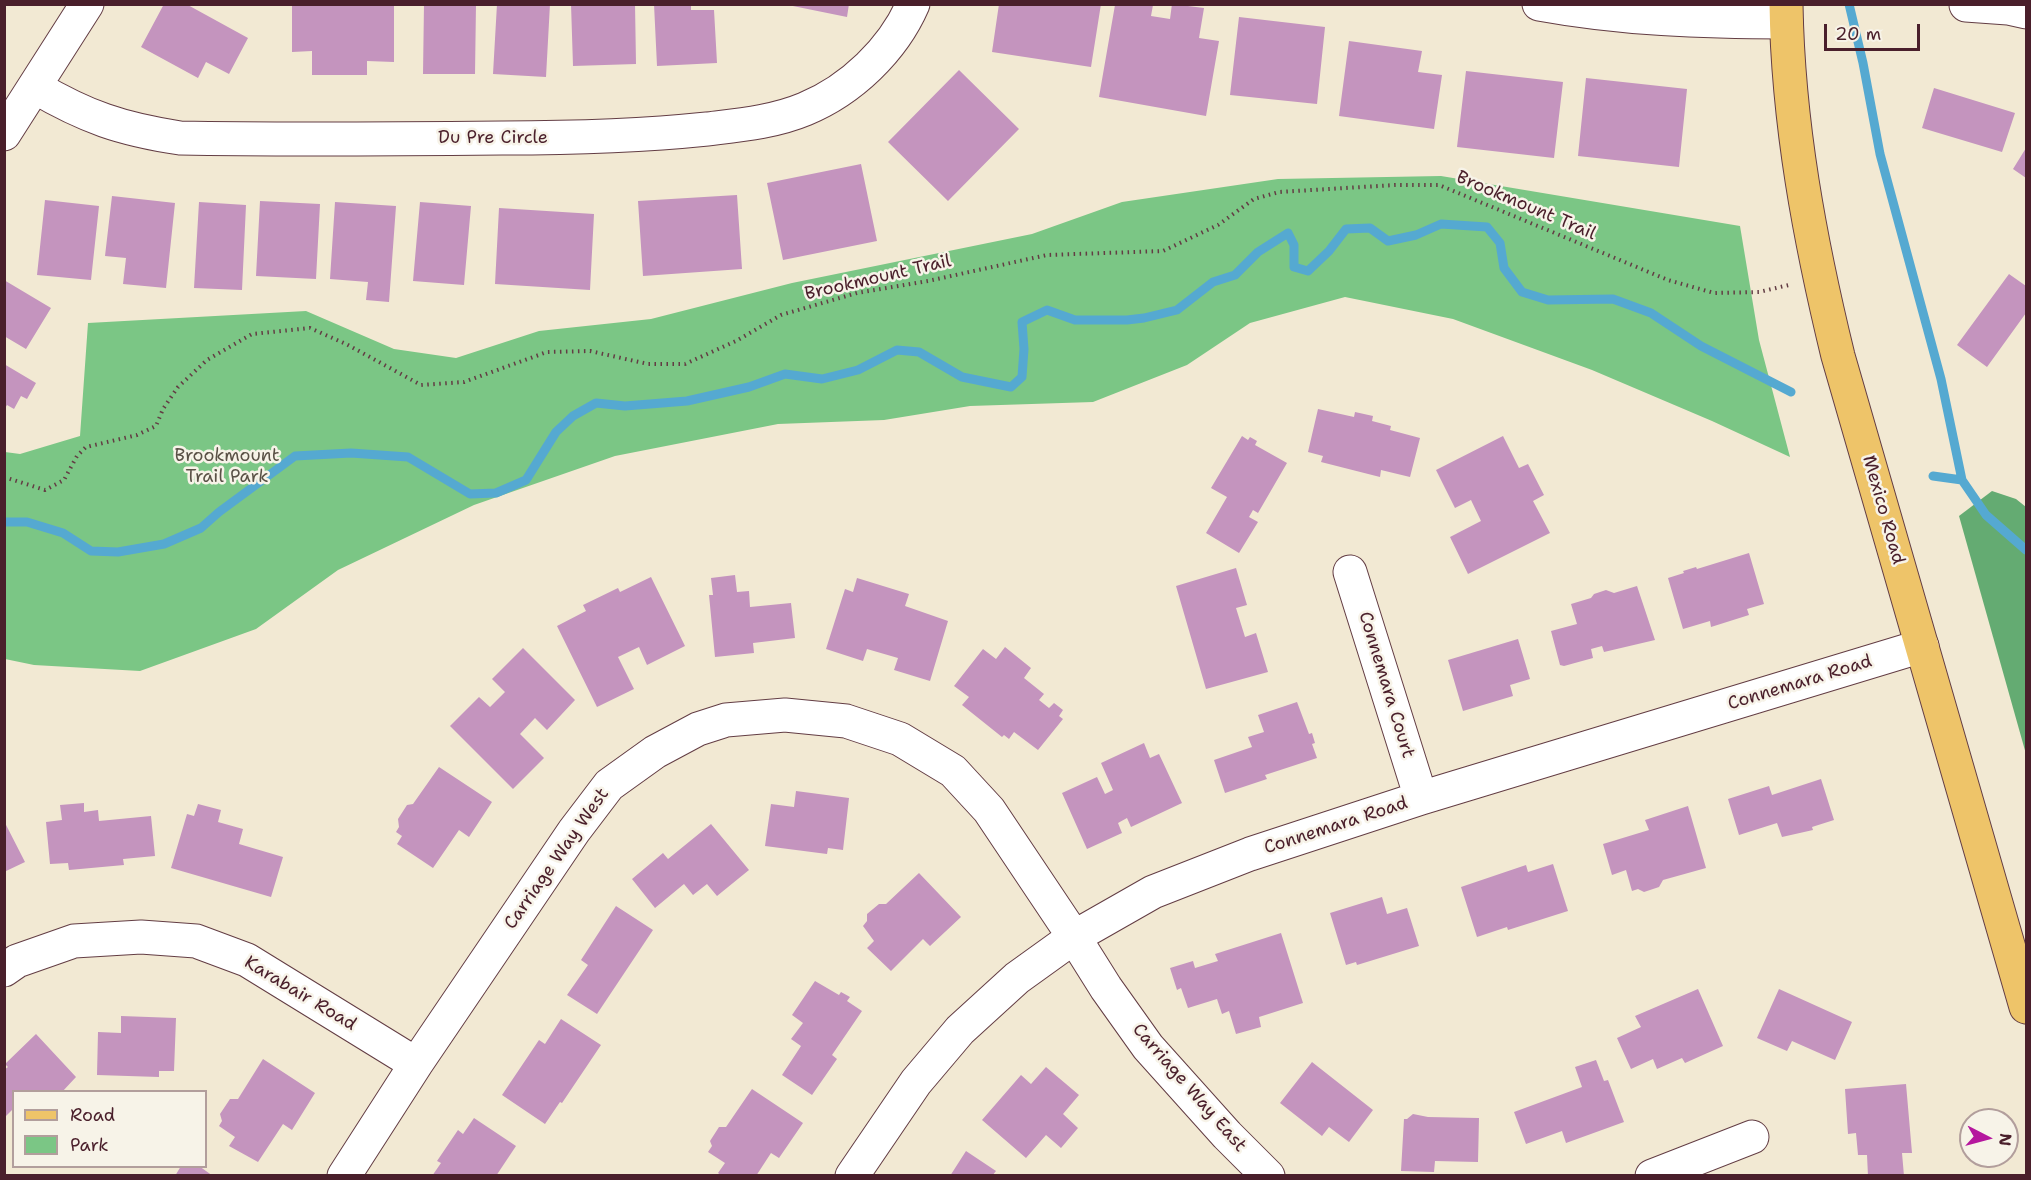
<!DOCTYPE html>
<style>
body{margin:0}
#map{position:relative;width:2031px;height:1180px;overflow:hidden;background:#f2e9d3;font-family:"Shantell Sans",sans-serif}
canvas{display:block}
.frame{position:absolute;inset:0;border:6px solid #4a1f2b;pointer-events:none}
.legend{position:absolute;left:12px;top:1090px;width:195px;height:78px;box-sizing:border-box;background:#f7f3e8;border:2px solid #b29e9c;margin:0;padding:8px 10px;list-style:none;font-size:18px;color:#4a1f2b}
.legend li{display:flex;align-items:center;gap:12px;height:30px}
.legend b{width:30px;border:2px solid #b29e9c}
.north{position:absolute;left:1959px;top:1108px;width:60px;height:60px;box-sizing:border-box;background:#f7f3e8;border:2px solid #b29e9c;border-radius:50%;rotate:96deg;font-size:16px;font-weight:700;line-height:24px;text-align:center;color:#4a1f2b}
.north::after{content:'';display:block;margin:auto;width:21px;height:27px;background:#b5179e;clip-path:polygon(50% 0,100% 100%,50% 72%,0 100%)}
.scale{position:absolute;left:1824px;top:24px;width:96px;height:27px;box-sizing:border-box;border:3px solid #4a1f2b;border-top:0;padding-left:8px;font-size:18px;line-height:21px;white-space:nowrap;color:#4a1f2b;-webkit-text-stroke:4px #f7f3e8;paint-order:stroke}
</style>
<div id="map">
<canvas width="2031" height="1180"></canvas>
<div class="frame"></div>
<ul class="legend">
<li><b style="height:8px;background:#eec469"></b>Road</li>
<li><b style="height:16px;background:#7bc685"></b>Park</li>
</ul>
<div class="north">N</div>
<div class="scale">20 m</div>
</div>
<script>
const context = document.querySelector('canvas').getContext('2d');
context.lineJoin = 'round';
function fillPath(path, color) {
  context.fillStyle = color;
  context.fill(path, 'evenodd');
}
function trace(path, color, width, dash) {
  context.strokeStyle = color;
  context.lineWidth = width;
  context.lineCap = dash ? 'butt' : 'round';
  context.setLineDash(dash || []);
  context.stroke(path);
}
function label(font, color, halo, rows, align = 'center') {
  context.font = font + ' "Shantell Sans",sans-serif';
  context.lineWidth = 5;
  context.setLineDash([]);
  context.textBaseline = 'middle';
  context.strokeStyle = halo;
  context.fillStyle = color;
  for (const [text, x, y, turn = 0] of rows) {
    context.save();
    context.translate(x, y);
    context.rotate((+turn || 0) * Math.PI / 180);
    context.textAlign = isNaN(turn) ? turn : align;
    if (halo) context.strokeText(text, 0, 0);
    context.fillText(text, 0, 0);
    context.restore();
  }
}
fillPath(new Path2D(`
 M1441,176L1740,226L1759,340L1790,457L1712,421L1592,370L1453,319L1345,297L1250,323L1187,365L1093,402L970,406L884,420L778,424L615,456L474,505L338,570L256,629L140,671L34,665L5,659V452L20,454L80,436L88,323L306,311L394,349L456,358L539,331L651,319L792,283L1032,234L1122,202L1278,179Z`), '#7bc685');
fillPath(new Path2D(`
 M1992,491L2016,499L2026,507V754L1959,516Z`), '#64ab72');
trace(new Path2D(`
 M1849,4L1863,63L1880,154L1941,379L1962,480
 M1933,476L1962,480L1986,515L2026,550
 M4,522H27L63,533L91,551L118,552L164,544L201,528L219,512L295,456L351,453L408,457L470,494L496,493L526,480L556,432L573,416L596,403L625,406L687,401L749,387L785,374L822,379L858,370L897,350L919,352L962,377L1011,387L1022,377L1024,349L1022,322L1047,310L1075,320H1127L1144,318L1177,310L1213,282L1235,275L1258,252L1288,233L1294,245V267L1308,271L1329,251L1346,229L1370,228L1388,241L1416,235L1441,224L1487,227L1500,243L1504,268L1522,292L1548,300L1613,299L1651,313L1701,346L1791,392`), '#55a9d1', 9);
fillPath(new Path2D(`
 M164,4H186L248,38L229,74L206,62L198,78L141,47Z
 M292,4H394V62L367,61V75H312V51L292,52Z
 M424,4H476L475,74H423Z
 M497,4H550L546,77L493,74Z
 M571,4H635L636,64L573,66Z
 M654,4H691V10H714L717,63L657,66Z
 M783,4H849L847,17Z
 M999,4H1101L1091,67L992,52Z
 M1172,4L1204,8L1199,38L1219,41L1206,116L1099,97L1115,5H1153L1151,16L1170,19Z
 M1239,17L1325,27L1317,104L1230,95Z
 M1349,41L1422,51L1418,72L1442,75L1434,129L1339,116Z
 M959,70L1019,129L948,201L888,142Z
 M1466,71L1563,82L1554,158L1457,147Z
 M1586,78L1687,89L1679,167L1578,156Z
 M1934,88L2015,113L2002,152L1922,128Z
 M2026,148V178L2013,169Z
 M861,164L877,241L783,260L767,183Z
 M737,195L742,269L643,276L638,201Z
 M112,196L175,203L166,288L123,284L126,258L105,256Z
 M45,200L99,206L91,280L37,275Z
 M260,201L320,204L316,279L256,276Z
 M199,202L246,205L242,290L194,288Z
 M335,202L396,206L389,302L366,300L368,282L330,279Z
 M420,202L471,206L464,285L413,281Z
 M499,208L594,214L590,290L495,284Z
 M2009,274L2026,286V313L1987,367L1957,345Z
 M4,280L51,308L26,349L4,336Z
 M4,364L36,383L27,399L21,396L14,409L7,405L4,410Z
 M1318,409L1354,417L1355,412L1373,416L1372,421L1391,426L1390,430L1420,438L1410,477L1381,470L1380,477L1321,462L1323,456L1308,452Z
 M1242,436L1248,440L1250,437L1257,441L1255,445L1287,463L1258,513L1253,510L1249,517L1258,522L1239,553L1206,533L1227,497L1211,488Z
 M1503,436L1519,468L1528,464L1544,495L1533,501L1550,533L1468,574L1450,537L1481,521L1471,500L1455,508L1436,470Z
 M1749,553L1764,604L1747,609L1749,615L1711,627L1710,621L1683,629L1668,578L1684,573L1683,571L1696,567L1697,569Z
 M1236,568L1247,605L1236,608L1245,637L1256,633L1268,672L1206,689L1176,586Z
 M735,575L737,592L749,591L750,607L791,603L795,638L753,643L754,653L715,657L709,595H713L711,578Z
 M651,577L685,646L647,665L639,647L618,657L634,689L597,707L557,626L586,611L583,605L618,588L620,592Z
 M857,578L909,594L905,606L948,621L930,681L894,670L898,658L867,649L863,661L826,649L845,589L853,592Z
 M1637,586L1655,640L1604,652L1602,646L1591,649L1593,658L1564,666L1560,665L1551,631L1577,624L1571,604L1591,598L1594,594L1606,590L1614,593Z
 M1518,639L1530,679L1510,685L1513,696L1463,711L1448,660Z
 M1005,647L1031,668L1024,678L1044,694L1039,700L1049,708L1054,703L1063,710L1059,716L1063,719L1038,750L1014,732L1009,739L1004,735L1002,737L962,705L969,697L954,686L983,649L996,659Z
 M523,648L575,700L547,730L535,718L520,734L544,758L513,789L450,726L479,697L490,707L505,692L492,679Z
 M1297,702L1309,734L1312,733L1315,743L1312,744L1317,758L1265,775L1267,779L1225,793L1214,760L1252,747L1248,737L1264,732L1258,715Z
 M1144,743L1150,758L1159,754L1182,803L1131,827L1127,818L1118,823L1122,833L1087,849L1062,793L1097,777L1105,794L1113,790L1101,763Z
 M439,767L492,802L469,837L459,830L433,868L397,844L402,836L396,832L399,827L398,819L407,805L413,804Z
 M1821,779L1834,820L1812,827L1813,830L1782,837L1777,823L1739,835L1728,799L1769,786L1772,795Z
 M796,791L849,798L843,850L828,848L827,854L765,846L771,804L794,807Z
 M84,803V812L98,810L99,821L151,816L155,856L123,859L124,865L69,870L68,863L50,864L46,822L62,820L60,805Z
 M198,804L221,810L218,822L243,829L239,844L283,857L271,897L171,868L187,814L194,816Z
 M1688,806L1706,868L1663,880L1659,887L1644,892L1638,889L1632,891L1626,870L1612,875L1603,844L1649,830L1645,820Z
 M4,821L25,862L4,872Z
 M711,824L749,870L717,896L707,884L693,895L684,884L655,908L632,879L663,853L668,859Z
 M1553,864L1568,911L1508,930L1507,927L1477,937L1461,887L1526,865L1528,872Z
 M919,873L961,917L930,946L923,939L891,971L867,948L874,941L863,926L867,921V914L879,904H886Z
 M1382,897L1387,914L1407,908L1419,946L1357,965L1356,962L1346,965L1330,913Z
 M616,906L653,930L597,1014L567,995L588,965L581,960Z
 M1281,933L1303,1003L1259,1017L1261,1027L1236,1034L1229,1011L1222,1014L1217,999L1188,1008L1181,988L1177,990L1170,968L1193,961L1195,968L1218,961L1215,954Z
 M815,981L839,995L841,992L850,997L847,1001L862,1011L832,1055L837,1059L812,1095L782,1075L801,1046L791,1039L803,1023L792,1015Z
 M1698,989L1723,1046L1685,1063L1682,1058L1657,1069L1653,1059L1631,1069L1617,1038L1641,1027L1635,1016Z
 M1779,989L1852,1022L1835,1060L1792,1041L1787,1051L1757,1038Z
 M121,1016L176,1018L174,1071H159V1077L97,1075L98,1032L121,1033Z
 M561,1019L601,1045L562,1103L560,1102L545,1124L502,1095L539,1040L545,1044Z
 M36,1034L76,1077L62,1092H14V1112L12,1110L4,1118V1070L8,1067L5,1064Z
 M263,1059L315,1093L292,1130L283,1124L258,1162L229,1146L235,1137L219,1126L222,1121L220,1114L230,1099H238Z
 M1596,1060L1604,1081L1608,1080L1624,1122L1566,1143L1562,1131L1526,1144L1514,1112L1582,1087L1575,1067Z
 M1312,1062L1373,1110L1349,1142L1329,1127L1322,1136L1280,1103Z
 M1046,1067L1079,1095L1063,1114L1078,1128L1061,1148L1046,1135L1026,1158L982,1120L1021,1075L1031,1084Z
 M1906,1084L1912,1153H1902L1904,1176H1868L1867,1155H1858L1856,1133L1848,1134L1845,1089Z
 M752,1089L803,1123L779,1158L771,1153L756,1176H722L718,1173L725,1163L708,1152L712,1146L710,1141L719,1127H726Z
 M1413,1114L1428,1117L1479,1118L1478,1162L1435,1161L1434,1172L1401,1171L1404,1119H1407Z
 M474,1118L516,1146L496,1176H432L441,1163L437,1161L458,1130L463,1134Z
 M966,1151L996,1171L992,1176H950Z
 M181,1166H199L213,1176H175Z`), '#c494be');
const minor = new Path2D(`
 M1539,4C1621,19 1703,22 1786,22
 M1966,5L2008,8L2026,12
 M35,87C86,117 121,129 180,138C288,140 395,139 503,138C571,138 639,136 707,129C740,125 774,122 805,109C851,90 893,50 913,4
 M4,134L87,4
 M1350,572L1421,798
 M4,970L17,961L74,941L141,937L196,941L247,960L416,1064
 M344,1176L416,1064L574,831L609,785L655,752L698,729L726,720L785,715L846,721L900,739L953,771L989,810L1074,937L1106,988L1148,1047L1227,1135L1268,1176
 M852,1176L916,1082L960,1030L1017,978L1074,937L1153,892L1250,854L1421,798L1922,646
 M1652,1176L1752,1137`);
const major = new Path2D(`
 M1786,4C1788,124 1810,241 1838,356L2026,1007`);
trace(minor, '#633d44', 35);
trace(major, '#633d44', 35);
trace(new Path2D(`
 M4,477L45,490L64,480L77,456L86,447L137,435L156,426L163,409L178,387L207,360L252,334L310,328L346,344L421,385L464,382L547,352L590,351L648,364H685L736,341L781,315L857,293L928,281L1047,255L1163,251L1218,225L1254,199L1279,192L1395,185H1439L1668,280L1714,293L1759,292L1789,285`), '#633d44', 4, [1.5, 4.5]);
trace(minor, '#fff', 33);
trace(major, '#eec469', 33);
label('18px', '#4a1f2b', '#f7f3e8', [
 ["Du Pre Circle",493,138],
 ["Brookmount Trail",1526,206,23],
 ["Brookmount Trail",878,278,-13],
 ["Mexico Road",1883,510,74],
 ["Connemara Road",1800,683,-17],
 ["Connemara Court",1386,685,73],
 ["Connemara Road",1336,826,-18],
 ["Carriage Way West",557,859,-55],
 ["Karabair Road",300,994,31],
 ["Carriage Way East",1189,1088,49]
]);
label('18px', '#595146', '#f7f3e8', [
 ["Brookmount",227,456],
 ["Trail Park",227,477]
]);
</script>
